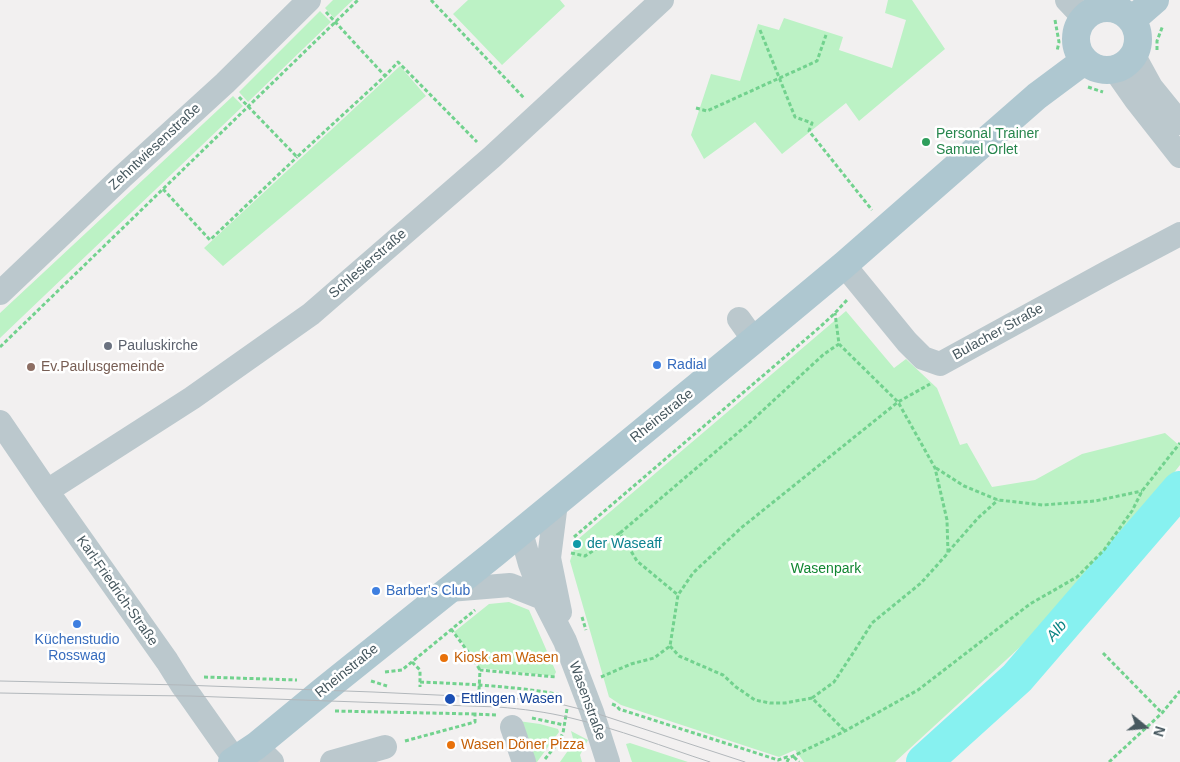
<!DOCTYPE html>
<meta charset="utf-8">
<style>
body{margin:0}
#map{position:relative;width:1180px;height:762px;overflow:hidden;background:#f2f0f0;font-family:Helvetica,sans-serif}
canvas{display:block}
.north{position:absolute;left:1120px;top:702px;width:50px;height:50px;-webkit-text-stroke:4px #fff;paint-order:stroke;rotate:107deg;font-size:14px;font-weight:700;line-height:20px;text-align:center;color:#47585f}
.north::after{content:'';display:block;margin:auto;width:18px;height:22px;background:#47585f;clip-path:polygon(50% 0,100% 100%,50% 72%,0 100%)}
</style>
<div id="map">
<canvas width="1180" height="762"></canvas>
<div class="north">N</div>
</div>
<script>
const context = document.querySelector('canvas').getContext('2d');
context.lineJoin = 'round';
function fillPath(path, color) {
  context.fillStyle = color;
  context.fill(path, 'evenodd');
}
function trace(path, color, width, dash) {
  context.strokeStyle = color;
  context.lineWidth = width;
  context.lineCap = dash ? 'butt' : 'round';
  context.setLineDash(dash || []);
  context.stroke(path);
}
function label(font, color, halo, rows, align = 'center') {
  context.font = font + ' Helvetica,sans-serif';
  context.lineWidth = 5;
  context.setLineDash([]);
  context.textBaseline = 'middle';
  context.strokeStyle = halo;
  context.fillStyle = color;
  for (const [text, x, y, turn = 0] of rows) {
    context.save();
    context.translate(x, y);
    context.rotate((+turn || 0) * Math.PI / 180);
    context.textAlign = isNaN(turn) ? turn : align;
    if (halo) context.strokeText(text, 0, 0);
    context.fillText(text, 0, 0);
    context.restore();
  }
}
fillPath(new Path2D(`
 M333,0H353L334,18L325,8Z
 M468,0H560L565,6L502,65L453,14Z
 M888,0H912L945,49L859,121L846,103L782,154L755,122L704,159L691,135L711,74L740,81L758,24L779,30L784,18L843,37L839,50L892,68L906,20L885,13Z
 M320,11L331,22L248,102L239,92Z
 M400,66L426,96L223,266L204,248Z
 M233,96L243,106L0,338V313Z
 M846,311L894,368L906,359L937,388L960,445L967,443L992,487L1035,480L1082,454L1165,433L1180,446V465L1080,592L895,762H804L795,750L779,757L621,705L609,697L570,561L577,540Z
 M509,602L529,610L556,672L554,676L480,668L472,655L454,632L489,604Z
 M518,721L540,724L558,729L559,732L537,762H529Z
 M571,731L588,740L580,755L582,762H560L574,742Z
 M630,743L688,762H632L626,744Z`), '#bcf2c5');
trace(new Path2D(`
 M924,762L1017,678L1180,489`), '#87f1f0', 36);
trace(new Path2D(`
 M431,0L524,98
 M326,12L385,76
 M1055,20L1059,42L1057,51
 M760,30L795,117L812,123L809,131L872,210
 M1157,50V41L1163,25
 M1088,87L1103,92
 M239,97L297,157L385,76L398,62L477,142
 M696,108L707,111L817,61L826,35
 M163,189L210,240L297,157
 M0,347L358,0
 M936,468L964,486L998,500L1043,505L1095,501L1142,491
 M620,533L747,425L824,354L839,344
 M574,537L820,327L835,313L847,300
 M948,552L978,518L998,500
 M571,553L585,556L620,533L637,561L678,595
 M582,617L586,630
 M451,629L472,657L480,670
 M670,646L679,656L723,675L736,687L755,700L770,703H785L812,698L845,731
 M1103,653L1162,713
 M412,662L420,670V687
 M385,672L402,670L475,610
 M204,677L297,680
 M601,677L631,664L654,658L670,646L678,595L693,573L741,528L898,402L930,384
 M371,681L387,686
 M420,682C468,684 515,686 562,695
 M479,690L480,670L556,677
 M812,698L834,682L855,650L872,623L921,583L948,553L947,520L935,468L898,402L839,344L835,313
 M612,704L617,706L619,709L778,760L787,757L789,758
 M335,711L475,714
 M532,718L564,725
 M405,741L475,722V714L496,715
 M794,757L799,762
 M545,759L557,744L563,733L567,709
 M787,762L789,758L845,731L918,690L1030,604L1077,577L1104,550L1132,511L1142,491L1180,443
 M1109,762L1162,713L1180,691`), '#72d28e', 3, [4, 2.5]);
trace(new Path2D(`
 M1067,0L1084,18
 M1134,56L1151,87L1180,123
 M1115,70L1136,100L1180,156
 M844,265L907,342L923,358L940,364L1108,272L1180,234
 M0,293L122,177L225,83L309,0
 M739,319L754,340
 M0,422L47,491L167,661L182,685L190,696L235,760
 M47,491L192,398L311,314L492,157L662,0
 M556,503L549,558L560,612
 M521,532L530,564L543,598L565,641L592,712L608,762
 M449,590L510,585L543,598
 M512,727L524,762
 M256,746L272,762
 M332,762L385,747`), '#bbc8cd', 24);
trace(new Path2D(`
 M1076 39a31 31 0 1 1 62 0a31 31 0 1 1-62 0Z
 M1132,20L1155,0
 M232,762L256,746L324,690L495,553L754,340L844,265L1037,96L1084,61`), '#aec7d0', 28);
trace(new Path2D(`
 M0,681L182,685L373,692L522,699L564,705L592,712L745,762
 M0,693L107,695L190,696L498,707C523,709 547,712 571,718C618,729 664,747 710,762`), '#b2b7bb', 1);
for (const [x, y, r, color] of [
 [926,142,5,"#2e9e5b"],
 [108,346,5,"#6b7280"],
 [657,365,5,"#3f7fe0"],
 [31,367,5,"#8d6e63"],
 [577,544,5,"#0f9aa8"],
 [376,591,5,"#3f7fe0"],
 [77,624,5,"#3f7fe0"],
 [444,658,5,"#e8710a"],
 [450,699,6,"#1a4fb4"],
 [451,745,5,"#e8710a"]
]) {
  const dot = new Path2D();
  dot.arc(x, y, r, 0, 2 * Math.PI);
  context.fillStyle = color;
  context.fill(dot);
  trace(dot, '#fff', 2);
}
label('14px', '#27864d', '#fff', [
 ["Personal Trainer",936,134],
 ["Samuel Orlet",936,150]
], 'left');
label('14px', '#47585f', '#fff', [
 ["Zehntwiesenstraße",155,147,-43],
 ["Schlesierstraße",368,264,-41],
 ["Bulacher Straße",998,332,-29],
 ["Rheinstraße",662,416,-39],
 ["Karl-Friedrich-Straße",117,591,55],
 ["Rheinstraße",347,671,-39],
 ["Wasenstraße",587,701,70]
]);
label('14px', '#5b616d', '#fff', [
 ["Pauluskirche",118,346]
], 'left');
label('14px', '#366cbe', '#fff', [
 ["Radial",667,365],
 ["Barber's Club",386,591],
 ["Küchenstudio",77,640,"center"],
 ["Rosswag",77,656,"center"]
], 'left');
label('14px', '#785e54', '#fff', [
 ["Ev.Paulusgemeinde",41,367]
], 'left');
label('14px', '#0d838f', '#fff', [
 ["der Waseaff",587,544]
], 'left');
label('14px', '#128632', '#fff', [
 ["Wasenpark",826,569]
]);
label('14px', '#c56008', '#fff', [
 ["Kiosk am Wasen",454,658],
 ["Wasen Döner Pizza",461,745]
], 'left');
label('14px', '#164399', '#fff', [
 ["Ettlingen Wasen",461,699]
], 'left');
label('italic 15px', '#088382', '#fff', [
 ["Alb",1057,631,-49]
]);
</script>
